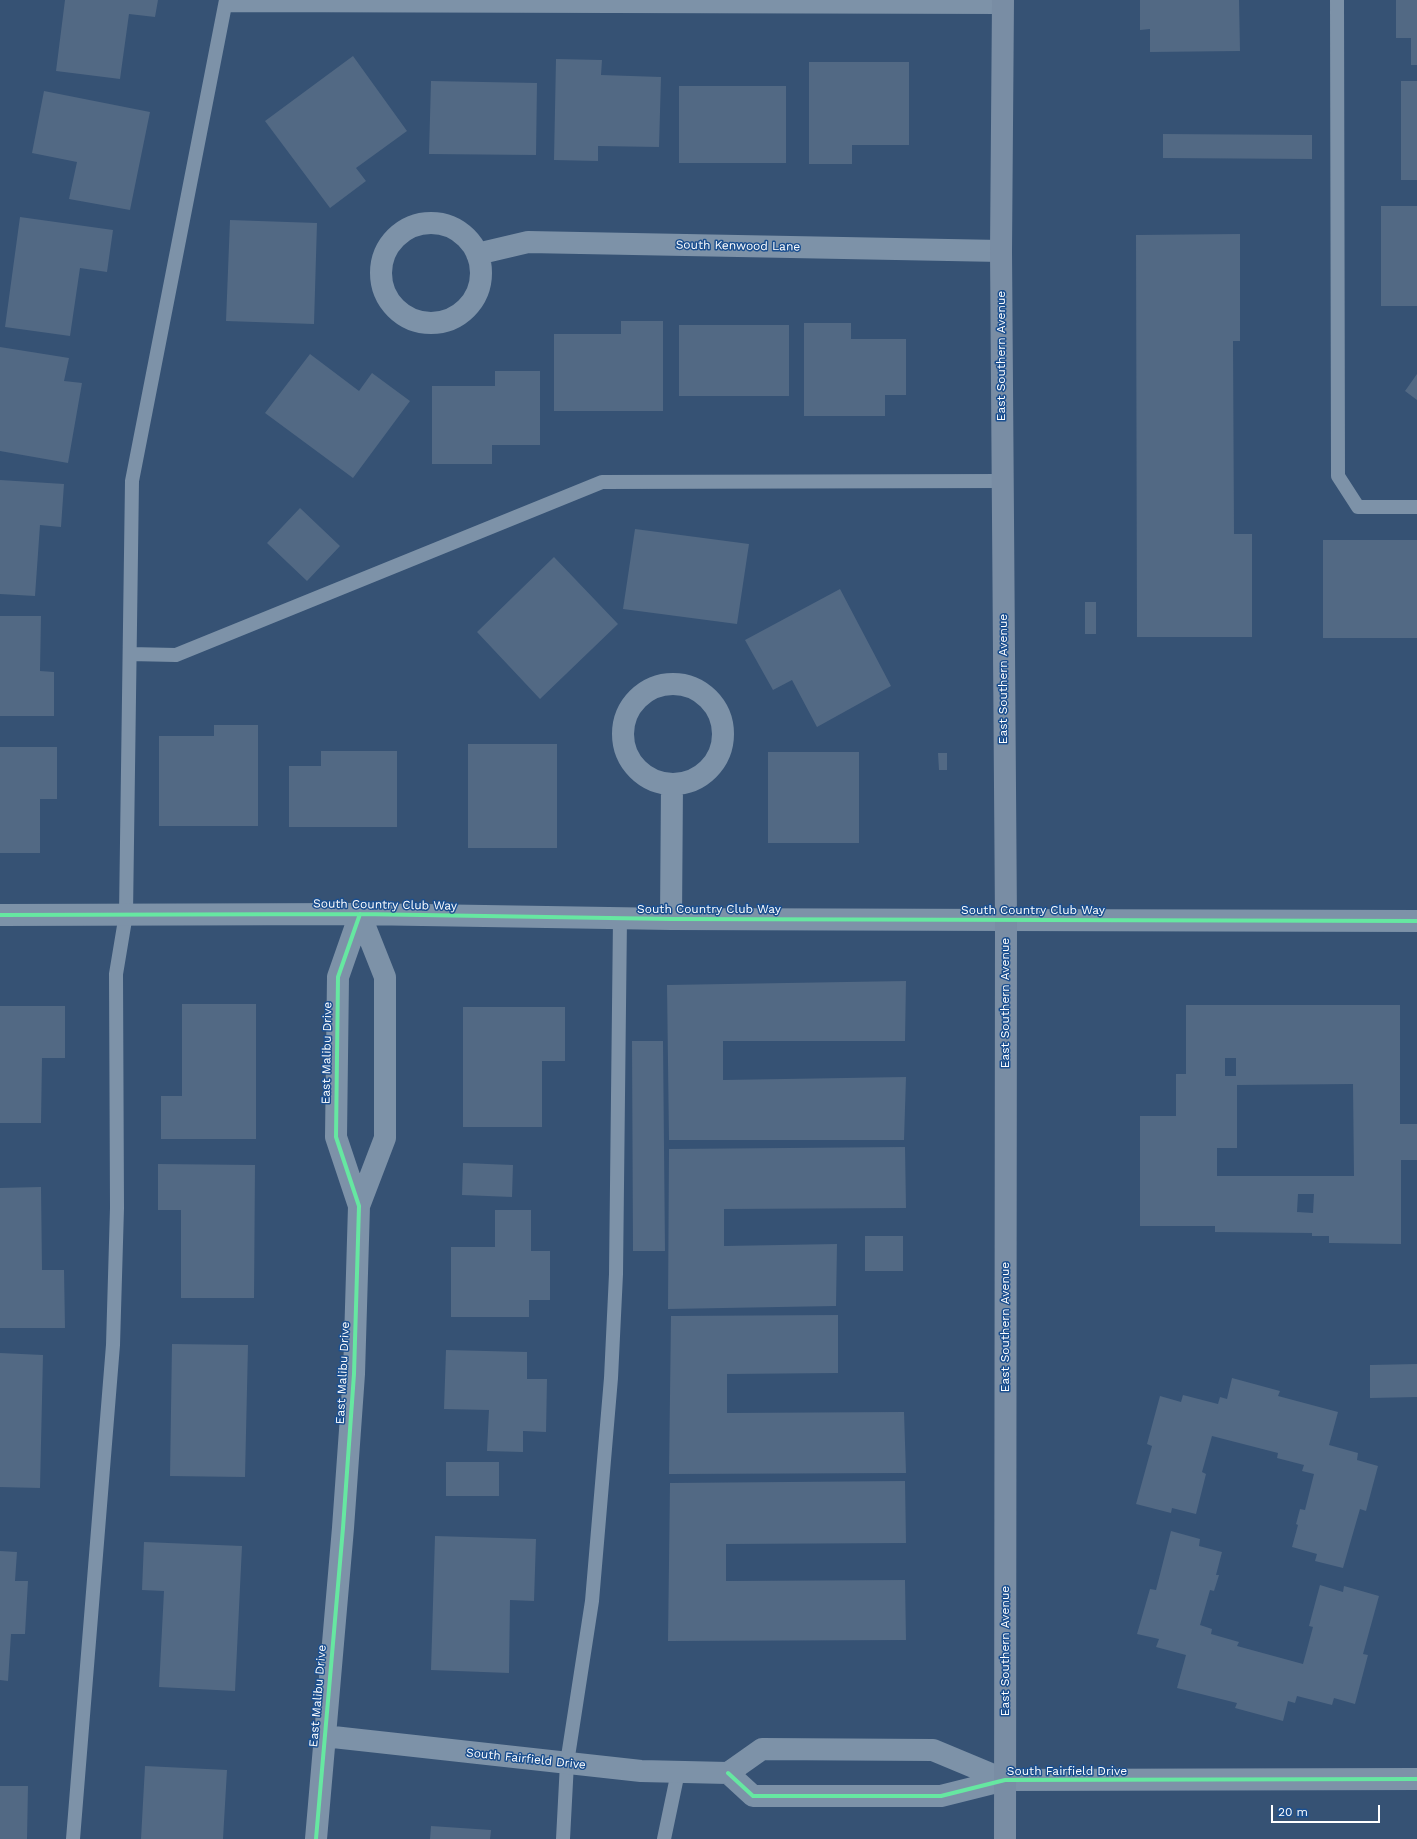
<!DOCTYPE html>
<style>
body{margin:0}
#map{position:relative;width:1417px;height:1839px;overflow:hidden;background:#365274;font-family:"Work Sans",sans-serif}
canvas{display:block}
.scale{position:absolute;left:1271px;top:1805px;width:109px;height:18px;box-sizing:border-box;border:2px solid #fff;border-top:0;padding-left:5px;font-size:12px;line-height:14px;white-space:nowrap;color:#fff;-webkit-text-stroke:3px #1b4f8f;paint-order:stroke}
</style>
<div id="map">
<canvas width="1417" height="1839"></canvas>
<div class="scale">20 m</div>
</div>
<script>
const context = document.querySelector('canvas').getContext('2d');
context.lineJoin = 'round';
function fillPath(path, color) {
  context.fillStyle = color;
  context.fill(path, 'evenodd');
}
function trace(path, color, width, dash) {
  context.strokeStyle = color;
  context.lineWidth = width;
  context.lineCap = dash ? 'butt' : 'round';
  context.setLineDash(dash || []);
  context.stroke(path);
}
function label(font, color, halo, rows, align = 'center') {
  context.font = font + ' "Work Sans",sans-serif';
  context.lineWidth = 3;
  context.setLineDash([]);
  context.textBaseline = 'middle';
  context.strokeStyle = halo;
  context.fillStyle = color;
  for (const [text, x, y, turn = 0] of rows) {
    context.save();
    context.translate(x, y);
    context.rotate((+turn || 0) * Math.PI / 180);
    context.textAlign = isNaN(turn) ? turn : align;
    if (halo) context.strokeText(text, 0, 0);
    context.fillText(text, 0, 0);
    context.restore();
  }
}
fillPath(new Path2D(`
 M65,0H158L155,17L129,14L120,79L56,71Z
 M1140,0H1239L1240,51L1150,52V29L1140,30Z
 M1396,0H1417V65H1411V38H1396Z
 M353,56L407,131L356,168L366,181L330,208L265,121Z
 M556,59L602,60L601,75L661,77L659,147L598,146V161L554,160Z
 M809,62H909V145H852V164H809Z
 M431,81L537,83L536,155L429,154Z
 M1401,81H1417V180H1401Z
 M679,86H786V163H679Z
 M44,91L150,112L130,210L69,199L77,162L32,153Z
 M1163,134L1312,135V159L1163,158Z
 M1381,206H1417V306H1381Z
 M20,217L113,230L107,272L80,268L70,336L5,327Z
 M230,220L317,223L314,324L226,321Z
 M1240,234V341H1233L1234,534H1252V637H1137L1136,235Z
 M621,321H663V411H554V334H621Z
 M804,323H851V339H906V395H885V416H804Z
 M679,325H789V396H679Z
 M0,347L69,358L64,381L82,383L68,463L0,451Z
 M310,354L359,391L372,373L410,401L353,478L265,413Z
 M495,371H540V445H492V464H432V386H495Z
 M1417,374V400L1405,391Z
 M0,480L64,484L61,527L40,525L35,596L0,594Z
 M300,508L340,546L307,581L267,543Z
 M635,529L749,544L737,624L623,609Z
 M1323,540H1417V638H1323Z
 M554,557L618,624L540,699L477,632Z
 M840,589L891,686L817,727L792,680L773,690L745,640Z
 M1085,602H1096V634H1085Z
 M0,616H41L40,671L54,672V716H0Z
 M214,725H258V826H159V736H214Z
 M468,744H557V848H468Z
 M0,747H57V799H40V853H0Z
 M321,751H397V827H289V766H321Z
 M768,752H859V843H768Z
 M938,753H947V770H939Z
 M906,981L905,1041H723V1080L906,1077L904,1140H669L667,985Z
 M182,1004H256V1139H161V1096H182Z
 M1186,1005H1400V1124H1417V1160H1401V1244L1329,1243V1236H1312V1233L1215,1232V1226H1140V1116H1176V1074H1186ZM1225,1058H1236V1076H1225ZM1353,1084L1354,1176H1217V1148H1237V1085ZM1298,1194H1314L1313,1213L1297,1212Z
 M0,1006H65V1058H42L41,1123H0Z
 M463,1007H565V1061H542V1127H463Z
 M632,1041H663L665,1251H633Z
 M905,1147L906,1208L724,1209V1246L837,1244L836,1306L668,1309L669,1149Z
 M463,1163L513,1165L512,1197L462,1195Z
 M158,1164L255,1165L254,1298H181V1210H158Z
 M41,1187L42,1270H64L65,1328H0V1188Z
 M495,1210H531V1251H550V1300H529V1317H451V1247H495Z
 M865,1236H903V1271H865Z
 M838,1315V1373L727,1374V1413L904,1412L906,1473L669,1474L671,1316Z
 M172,1344L248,1345L245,1477L170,1476Z
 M446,1350L527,1352V1379H547L546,1432L523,1431V1452L487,1451L489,1410L444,1409Z
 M0,1353L43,1355L40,1488L0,1487Z
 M1417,1364V1397L1370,1398V1365Z
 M1232,1378L1280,1391L1278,1396L1338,1412L1329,1445L1358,1453L1357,1460L1378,1466L1366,1511L1360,1509L1343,1568L1315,1561L1317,1554L1292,1547L1298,1525L1296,1524L1300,1509L1305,1510L1314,1474L1302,1471L1304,1465L1277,1458L1278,1453L1212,1436L1202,1472L1206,1474L1196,1514L1172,1508L1171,1513L1136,1504L1152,1446L1147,1444L1160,1396L1181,1402L1183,1395L1218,1404L1220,1397L1227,1399Z
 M446,1462H499V1496H446Z
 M905,1481L906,1543L726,1544V1581L905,1580L906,1640L668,1641L670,1483Z
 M1171,1531L1200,1539L1199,1546L1222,1552L1216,1575H1219L1214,1591L1210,1590L1200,1625L1212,1629L1211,1634L1239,1642L1237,1646L1303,1664L1313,1627L1309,1626L1320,1585L1343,1592L1344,1586L1379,1596L1363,1654L1368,1655L1355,1704L1334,1698L1332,1705L1297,1696L1295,1703L1288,1701L1283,1721L1235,1708L1237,1703L1177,1688L1186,1655L1156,1647L1159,1639L1137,1634L1150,1589L1156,1590Z
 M435,1536L536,1539L534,1601L510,1600L509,1673L431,1670Z
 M144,1542L242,1546L235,1691L159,1687L164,1591L142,1590Z
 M0,1551L17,1552L15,1581H28L25,1634H11L8,1681L0,1680Z
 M145,1766L227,1770L223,1839H141Z
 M0,1786H28L27,1839H0Z
 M431,1826L491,1830L490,1839H430Z`), '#526984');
trace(new Path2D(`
 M1337,0L1338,476L1358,507H1417
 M225,5L1002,7
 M130,654L176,655L602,482L1002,481
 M73,1839L113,1345L117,1208L116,974L126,914L132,481L226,0
 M563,1839L567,1763L592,1601L611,1378L616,1274L620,918
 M664,1839L678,1772`), '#7d92a8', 14);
trace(new Path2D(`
 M381 273a50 50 0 1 1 100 0a50 50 0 1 1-100 0Z
 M477,254L528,242L1001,251
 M623 734a50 50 0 1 1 100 0a50 50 0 1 1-100 0Z
 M0,915L360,914L671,919L1006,920
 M671,919L672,784
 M359,1206L385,1138V977L360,914
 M324,1736L641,1771L728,1773L762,1749L933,1750L1005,1780
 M728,1773L753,1796H941L1005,1780L1417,1779
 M316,1839L343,1528L354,1374L359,1206L336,1137L338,977L360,914`), '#7d92a8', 22);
trace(new Path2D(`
 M1006,920L1417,921`), '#7d92a8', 22);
trace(new Path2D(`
 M1003,0L1001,251L1006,920L1005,1839`), '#798da4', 22);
trace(new Path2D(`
 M0,915L360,914L671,919L1417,921
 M728,1773L753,1796H941L1005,1780L1417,1779
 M316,1839L343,1528L354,1374L359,1206L336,1137L338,977L360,914`), '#66e7a1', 4);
label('12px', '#fff', '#1b4f8f', [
 ["South Kenwood Lane",738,246,1],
 ["East Southern Avenue",1001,356,-90],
 ["East Southern Avenue",1003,679,-90],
 ["South Country Club Way",385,905,1],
 ["South Country Club Way",709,909],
 ["South Country Club Way",1033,910],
 ["East Southern Avenue",1005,1003,-90],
 ["East Malibu Drive",327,1053,-89],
 ["East Southern Avenue",1005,1327,-90],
 ["East Malibu Drive",343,1373,-87],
 ["East Southern Avenue",1005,1651,-90],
 ["East Malibu Drive",318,1696,-85],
 ["South Fairfield Drive",526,1759,6],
 ["South Fairfield Drive",1067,1771]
]);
</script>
